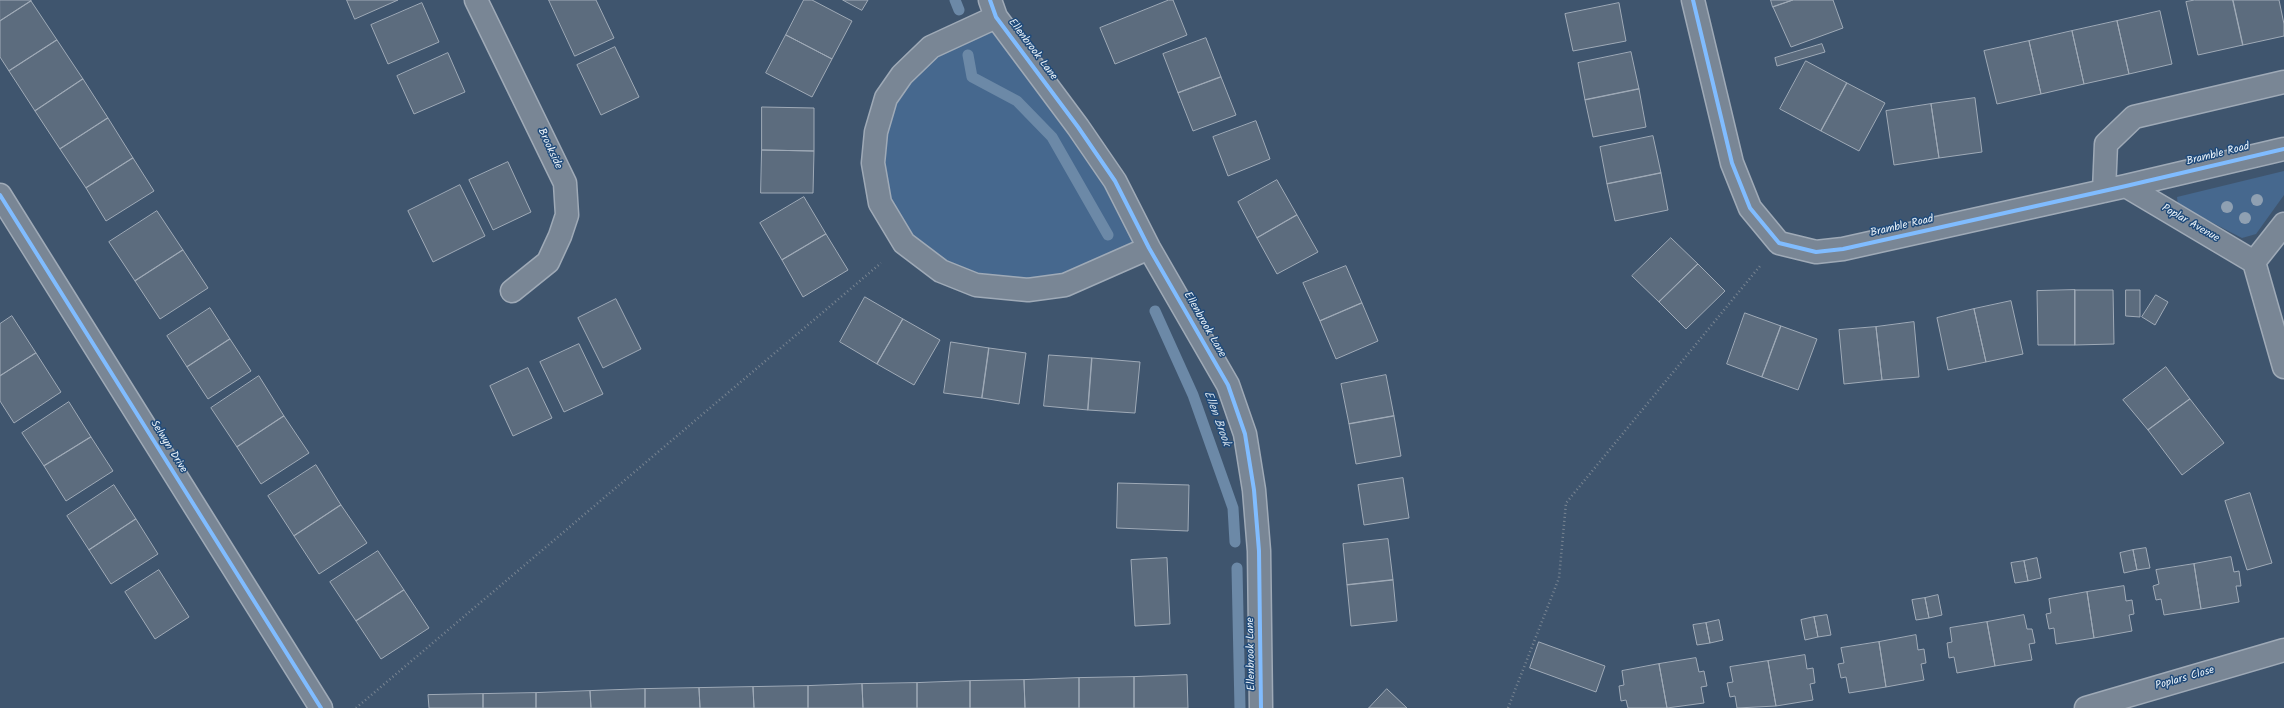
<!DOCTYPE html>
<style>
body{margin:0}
canvas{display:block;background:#3f556e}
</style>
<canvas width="2284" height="708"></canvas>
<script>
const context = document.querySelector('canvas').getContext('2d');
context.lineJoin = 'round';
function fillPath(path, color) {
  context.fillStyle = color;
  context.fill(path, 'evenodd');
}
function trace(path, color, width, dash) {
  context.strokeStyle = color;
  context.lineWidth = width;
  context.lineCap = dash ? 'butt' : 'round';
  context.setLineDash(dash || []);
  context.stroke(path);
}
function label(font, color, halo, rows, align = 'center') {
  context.font = font + ' Kalam,sans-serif';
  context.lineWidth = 3;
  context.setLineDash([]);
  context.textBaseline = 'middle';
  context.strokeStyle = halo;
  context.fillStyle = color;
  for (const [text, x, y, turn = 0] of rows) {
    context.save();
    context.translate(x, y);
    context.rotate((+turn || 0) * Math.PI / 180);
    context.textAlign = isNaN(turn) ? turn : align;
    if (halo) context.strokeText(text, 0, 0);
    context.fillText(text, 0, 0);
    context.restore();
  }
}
fillPath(new Path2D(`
 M996,17L1149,248L1065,285L941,271L880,203L876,132L902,75Z
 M2284,171V195L2256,234L2242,238L2178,205L2177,197Z`), '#46688e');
trace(new Path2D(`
 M955,0L959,10
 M968,55L972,77L1017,101L1052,137L1108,235
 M1155,311L1193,395L1233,508L1235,542
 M1237,568L1240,708`), '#6c89a7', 11);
const building = new Path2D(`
 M0,0H31V1L0,21Z
 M347,0H398L355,19Z
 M549,0H596L614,38L575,56Z
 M804,0H812L852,21L832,59L786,35Z
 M843,0H868L862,10Z
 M1169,0H1173L1187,35L1115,64L1100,28Z
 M1771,0H1793L1773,7Z
 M1793,0H1833L1843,28L1791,47L1773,7Z
 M2195,0H2233L2243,45L2198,55L2186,2Z
 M2233,0H2279L2284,24V36L2243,45Z
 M31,1L57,40L9,71L0,57V21Z
 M422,3L439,42L388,64L371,25Z
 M1619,3L1626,41L1573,51L1565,14Z
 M2160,11L2172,64L2129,74L2117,21Z
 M2117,21L2129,74L2084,84L2072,31Z
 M2072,31L2084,84L2041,94L2029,41Z
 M786,35L832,59L812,97L766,73Z
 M1206,38L1221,77L1178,93L1163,54Z
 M57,40L83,79L35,111L9,71Z
 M2029,41L2041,94L1997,104L1984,51Z
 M1822,44L1825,52L1777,66L1775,58Z
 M615,47L639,97L601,115L577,65Z
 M1631,52L1639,89L1585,100L1578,63Z
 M448,53L465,92L414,114L397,76Z
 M1806,61L1847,83L1821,131L1780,109Z
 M1221,77L1236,115L1193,131L1178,93Z
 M83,79L108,118L60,149L35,111Z
 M1847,83L1885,103L1859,151L1821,131Z
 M1639,89L1646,127L1593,137L1585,100Z
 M1975,98L1982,152L1939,158L1931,104Z
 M1931,104L1939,158L1894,165L1886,111Z
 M762,107L814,108V151L762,150Z
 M108,118L133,158L86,188L60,149Z
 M1256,121L1270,159L1228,176L1213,137Z
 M1653,136L1661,173L1607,184L1600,147Z
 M762,150L814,151L813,193H761Z
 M133,158L154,191L106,221L86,188Z
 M508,162L531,212L493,230L469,180Z
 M1661,173L1668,210L1615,221L1607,184Z
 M1277,180L1297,215L1257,238L1238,202Z
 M460,185L485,236L433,262L408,211Z
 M804,197L826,234L782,260L760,223Z
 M157,211L183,250L135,281L109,242Z
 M1297,215L1318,252L1277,274L1257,238Z
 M826,234L848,270L803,297L782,260Z
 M1671,238L1698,264L1659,302L1632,276Z
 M183,250L208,288L160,319L135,281Z
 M1698,264L1725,291L1686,329L1659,302Z
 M1346,266L1362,303L1320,321L1303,283Z
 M2075,290H2113L2114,344L2075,345Z
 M2075,290V345H2038L2037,291Z
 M2126,290H2140V317L2126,316Z
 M2156,295L2168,302L2155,325L2142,317Z
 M865,297L903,319L877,364L840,342Z
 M616,299L641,349L603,368L578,318Z
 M2011,301L2023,354L1986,362L1974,309Z
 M1362,303L1378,341L1336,359L1320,321Z
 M210,308L230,339L187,367L167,336Z
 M1974,309L1986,362L1948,370L1937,318Z
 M1745,313L1781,326L1762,377L1727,364Z
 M12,316L36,353L0,376V324Z
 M903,319L940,340L914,385L877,364Z
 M1914,322L1919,377L1882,380L1876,327Z
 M1781,326L1817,339L1798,390L1762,377Z
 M1876,327L1882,380L1844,384L1839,330Z
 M230,339L251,371L208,399L187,367Z
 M951,342L989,348L982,398L944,393Z
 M579,344L603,394L564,412L540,362Z
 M989,348L1026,353L1019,404L982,398Z
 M36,353L61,392L14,423L0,401V376Z
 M1049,355L1092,358L1088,410L1044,406Z
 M1092,358L1140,362L1135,413L1088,410Z
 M2166,367L2190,399L2148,430L2123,400Z
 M528,368L552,418L513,436L490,386Z
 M1386,375L1394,416L1349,424L1341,384Z
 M259,376L284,416L237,447L211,408Z
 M2190,399L2224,443L2182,475L2148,430Z
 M69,402L91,437L44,466L22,433Z
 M284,416L309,453L261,484L237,447Z
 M1394,416L1401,456L1356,464L1349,424Z
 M91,437L113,471L66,501L44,466Z
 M316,465L341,505L294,536L268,496Z
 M1403,478L1409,518L1364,525L1358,485Z
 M1118,483L1189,485L1188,531L1117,528Z
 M114,485L136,519L89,550L67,516Z
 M2250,493L2272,563L2247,570L2225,501Z
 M341,505L367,543L319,574L294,536Z
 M136,519L158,554L111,584L89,550Z
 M1388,539L1393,580L1347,585L1343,544Z
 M2146,548L2150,568L2137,570L2133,550Z
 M2133,550L2137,570L2124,573L2120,553Z
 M378,551L404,590L356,621L330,582Z
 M2231,557L2234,572L2239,571L2241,586H2236L2239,602L2201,609L2194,564Z
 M1167,558L1170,624L1135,626L1131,560Z
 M2037,558L2041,578L2028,581L2024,561Z
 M2024,561L2028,581L2015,583L2011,563Z
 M2194,564L2201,609L2164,615L2161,599L2156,600L2153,586L2159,584L2156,570Z
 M159,570L189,617L155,639L125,592Z
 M1393,580L1397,621L1351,626L1347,585Z
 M2124,586L2126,601L2132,600L2134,614L2129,615L2132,631L2094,638L2087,592Z
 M404,590L429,628L381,659L356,621Z
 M2087,592L2094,638L2056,644L2054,628L2049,629L2046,614L2051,613L2049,599Z
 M1938,595L1942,615L1929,618L1925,598Z
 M1925,598L1929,618L1916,620L1912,600Z
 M1827,615L1831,635L1818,637L1814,617Z
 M2024,615L2027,629H2032L2035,643L2029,644L2032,660L1995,666L1987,622Z
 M1814,617L1818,637L1805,640L1801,620Z
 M1719,620L1723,640L1710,643L1706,623Z
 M1987,622L1995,666L1957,673L1954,657L1949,658L1947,643L1952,642L1950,628Z
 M1706,623L1710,643L1697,645L1693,625Z
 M1916,635L1918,650L1924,649L1926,663L1921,664L1924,680L1886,687L1879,642Z
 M1539,642L1605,666L1596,692L1530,668Z
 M1879,642L1886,687L1849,693L1846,677L1841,678L1838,664L1844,663L1841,648Z
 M1805,655L1807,669L1813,668L1815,683L1810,684L1813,700L1776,706L1768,661Z
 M1696,658L1699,672L1704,671L1707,686L1701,687L1704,703L1667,708L1659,664Z
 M1768,661L1776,706L1737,708L1735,696L1730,697L1727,683L1733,682L1730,667Z
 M1659,664L1667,708H1628L1626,700L1621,701L1619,686L1624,685L1622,671Z
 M1187,675L1188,708H1134V677Z
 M1134,677V708H1079V678Z
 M1079,678V708H1025L1024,680Z
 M1024,680L1025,708H970V681Z
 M970,681V708H917V683Z
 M917,683V708H863L862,684Z
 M862,684L863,708H808V686Z
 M808,686V708H754L753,687Z
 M753,687L754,708H700L699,688Z
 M699,688L700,708H645V689Z
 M645,689V708H591L590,691Z
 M1387,689L1407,708H1369Z
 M590,691L591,708H536V693Z
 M536,693V708H483V694Z
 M483,694V708H429L428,695Z`);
fillPath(building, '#5c6c7e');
trace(building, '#9faab7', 1);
const minor = new Path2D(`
 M476,0L565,183L567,215L560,236L548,262L512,291
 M990,0L996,17L1078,127L1115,181L1149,248L1228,385L1245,434L1254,490L1259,551L1261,708
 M1693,0L1732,163L1750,208L1779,243L1816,252L1843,249L2126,186L2284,149
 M996,17L931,47L902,75L886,98L876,132L873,163L880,203L904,243L941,271L976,285L1028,290L1065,285L1149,248
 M2126,186L2254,262L2284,367
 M2104,191L2106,144L2134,117L2284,82
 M0,195L321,708
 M2254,262L2284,224
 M2086,708L2284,650`);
trace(minor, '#9faab7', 25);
trace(new Path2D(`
 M356,708L881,263
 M1508,708L1559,578L1566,503L1760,266`), '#798592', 2.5, [1, 3]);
trace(minor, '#798695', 22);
trace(new Path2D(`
 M990,0L996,17L1078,127L1115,181L1149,248L1228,385L1245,434L1254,490L1259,551L1261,708
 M1693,0L1732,163L1750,208L1779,243L1816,252L1843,249L2126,186L2284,149
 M0,195L321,708`), '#80bcff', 4);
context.fillStyle = '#8fa0b2';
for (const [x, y] of [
 [2257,200],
 [2227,207],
 [2245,218]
]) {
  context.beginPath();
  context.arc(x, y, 6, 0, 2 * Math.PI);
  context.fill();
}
label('11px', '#e8f1f8', '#1f4a7a', [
 ["Ellenbrook Lane",1032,50,53],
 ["Brookside",549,149,65],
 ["Bramble Road",2218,155,-14],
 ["Poplar Avenue",2190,224,30],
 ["Bramble Road",1902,227,-13],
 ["Ellenbrook Lane",1204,325,60],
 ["Selwyn Drive",168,447,58],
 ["Ellenbrook Lane",1252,654,-91],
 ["Poplars Close",2185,679,-16]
]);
label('italic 12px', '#d0dde9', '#1f4a7a', [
 ["Ellen Brook",1216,419,70]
]);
</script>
